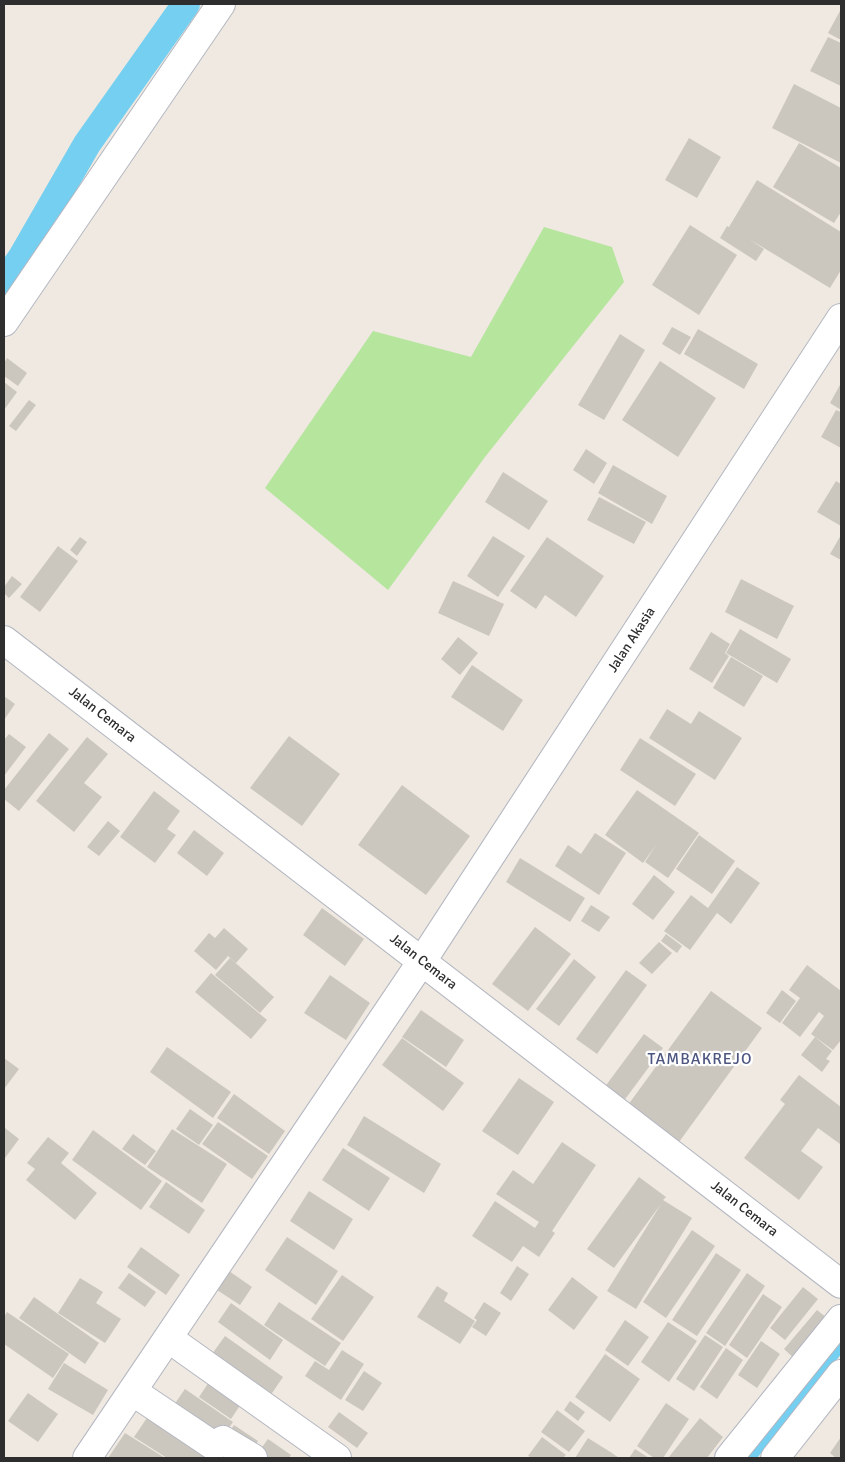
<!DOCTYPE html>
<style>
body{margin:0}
#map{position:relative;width:845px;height:1462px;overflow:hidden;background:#efe9e1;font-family:Signika,sans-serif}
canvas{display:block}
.frame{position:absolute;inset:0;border:5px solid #2e2e2e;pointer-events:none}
</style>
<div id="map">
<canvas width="845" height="1462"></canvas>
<div class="frame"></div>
</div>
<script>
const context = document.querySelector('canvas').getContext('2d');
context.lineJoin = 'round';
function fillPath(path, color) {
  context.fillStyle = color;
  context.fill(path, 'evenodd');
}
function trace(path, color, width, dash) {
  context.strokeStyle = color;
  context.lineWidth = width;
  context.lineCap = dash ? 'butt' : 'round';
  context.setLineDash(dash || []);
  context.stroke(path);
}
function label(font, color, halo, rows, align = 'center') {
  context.font = font + ' Signika,sans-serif';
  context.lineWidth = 4.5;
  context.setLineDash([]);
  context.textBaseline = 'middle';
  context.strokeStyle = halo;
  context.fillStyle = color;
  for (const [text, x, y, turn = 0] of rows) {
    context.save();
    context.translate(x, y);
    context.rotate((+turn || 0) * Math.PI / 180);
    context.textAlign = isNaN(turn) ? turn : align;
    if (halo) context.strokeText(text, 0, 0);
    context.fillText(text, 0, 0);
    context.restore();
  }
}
fillPath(new Path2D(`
 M544,227L612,247L624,282L485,457L388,590L265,488L373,331L471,357Z`), '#b6e59e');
trace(new Path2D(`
 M752,1458L841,1348`), '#75cff0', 8);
trace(new Path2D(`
 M4,283L22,257L87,144L186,4`), '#75cff0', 28);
fillPath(new Path2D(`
 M841,9V40L828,33Z
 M828,37L841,43V86L810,71Z
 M794,84L841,108V163L772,128Z
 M689,138L721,157L697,198L665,180Z
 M799,143L841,168V212L834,223L773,187Z
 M757,180L841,232V270L830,288L749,239L764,249L756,261L720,238L727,226L729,227Z
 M690,225L737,255L699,315L652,285Z
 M672,327L691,337L680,355L662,344Z
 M698,329L758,364L744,389L684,354Z
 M620,334L645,350L604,420L578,405Z
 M7,358L27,373L18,386L4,376V363Z
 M660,361L716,398L678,457L622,420Z
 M4,382L17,392L4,410Z
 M841,383V410L830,403Z
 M29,400L36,405L16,431L9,426Z
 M836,410L841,412V448L821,437Z
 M586,449L607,463L594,484L573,470Z
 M613,465L667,496L652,524L598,493Z
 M503,472L548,501L529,530L485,502Z
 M836,481L841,484V526L817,512Z
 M599,497L646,522L634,544L587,520Z
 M841,535V560L830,554Z
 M493,536L525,556L498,597L467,576Z
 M80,537L87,542L77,556L70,550Z
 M547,537L604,576L576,617L545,595L536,609L510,591Z
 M58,546L78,561L40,612L20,597Z
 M12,576L22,584L9,598L4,593V587Z
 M741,579L794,606L777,639L725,612Z
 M453,581L504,604L489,636L438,613Z
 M740,629L791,659L777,683L726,653Z
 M711,632L730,644L725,653L729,656L712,683L689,669Z
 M458,637L478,653L460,675L441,659Z
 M731,657L763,676L744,707L713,688Z
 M472,665L523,700L503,731L451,697Z
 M4,696L15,704L4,720Z
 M667,709L691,724L699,711L742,738L715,780L649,738Z
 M49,733L69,749L19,811L4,799V790Z
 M9,734L26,747L4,776V740Z
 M289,736L340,774L302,826L250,788Z
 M87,737L108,754L84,783L102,797L74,832L36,801Z
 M640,738L696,774L675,806L620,770Z
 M402,785L470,836L426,895L358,845Z
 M637,790L699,833L668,878L645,862L656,845L643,863L605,835Z
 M154,791L180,811L167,829L176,835L155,863L120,837Z
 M108,821L120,831L99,856L87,847Z
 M194,830L224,853L207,876L177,853Z
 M595,833L626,853L599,895L555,866L568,845L581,854Z
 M699,835L735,861L712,894L676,869Z
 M520,858L585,898L570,922L506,882Z
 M737,867L760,883L731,924L717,913L690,950L664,931L691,895L708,908Z
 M654,875L675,892L653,920L632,904Z
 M591,905L610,917L599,932L581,921Z
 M322,908L364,939L345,966L303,935Z
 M535,927L571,954L528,1011L492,984Z
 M224,928L248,949L236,963L228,956L216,970L194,951L209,933L215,938Z
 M666,934L682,946L677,953L661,941Z
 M659,942L672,953L652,974L639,963Z
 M230,958L274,997L260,1013L215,975Z
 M574,959L596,977L559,1026L536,1009Z
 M807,965L841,991V1040L833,1050L811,1034L824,1016L819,1012L800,1037L782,1023L800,998L789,990Z
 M626,970L647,985L597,1054L576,1039Z
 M211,973L267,1020L251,1039L195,992Z
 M330,975L370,1003L346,1040L304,1013Z
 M782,990L796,1001L780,1023L766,1013Z
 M711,991L762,1028L679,1142L628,1105Z
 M421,1010L464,1040L446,1067L402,1037Z
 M644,1034L663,1048L623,1102L604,1088Z
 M815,1037L832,1051L826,1059L830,1061L822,1072L801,1055Z
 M402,1038L464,1083L443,1111L382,1065Z
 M167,1047L231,1092L213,1118L150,1072Z
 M4,1058L19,1069L4,1089Z
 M799,1075L841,1107V1143L840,1144L818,1128L801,1151L823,1167L799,1200L744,1158L785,1104L780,1100Z
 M519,1078L554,1102L518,1155L482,1131Z
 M234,1094L285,1131L269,1154L217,1118Z
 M190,1109L213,1125L199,1145L176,1129Z
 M364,1116L441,1164L424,1193L347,1145Z
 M218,1122L268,1156L252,1179L202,1144Z
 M5,1128L19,1139L5,1158L4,1157Z
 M172,1129L227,1164L202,1203L147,1167Z
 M93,1130L162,1181L141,1210L72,1160Z
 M133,1134L156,1151L145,1165L122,1149Z
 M48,1137L69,1153L61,1163L97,1193L75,1220L26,1180L35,1169L27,1163Z
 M562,1142L596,1165L552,1231L555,1233L539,1257L523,1246L512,1262L472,1236L495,1201L535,1228L539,1222L496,1194L513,1170L533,1184Z
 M343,1148L390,1178L369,1211L322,1180Z
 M639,1177L666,1197L663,1200L692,1218L636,1309L607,1291L661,1204L614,1268L587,1249Z
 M166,1182L205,1210L189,1234L149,1207Z
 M309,1191L353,1219L334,1250L290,1221Z
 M692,1230L715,1246L666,1318L643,1302Z
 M287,1237L338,1271L316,1305L265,1270Z
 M141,1247L180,1275L166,1295L127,1267Z
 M716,1253L741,1270L697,1336L672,1320Z
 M517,1266L529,1274L511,1301L500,1293Z
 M229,1271L252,1287L240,1305L217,1290Z
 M129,1273L156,1292L145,1307L118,1288Z
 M747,1273L765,1286L725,1346L706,1333Z
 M342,1275L374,1297L343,1341L311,1319Z
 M572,1277L598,1297L574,1330L548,1310Z
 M80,1278L103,1292L96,1303L121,1319L105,1343L58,1313Z
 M437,1286L448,1293L444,1301L475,1321L460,1344L417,1317Z
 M803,1287L818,1299L785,1340L770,1328Z
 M763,1294L782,1307L747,1358L729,1345Z
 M34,1297L99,1343L85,1364L19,1318Z
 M279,1302L341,1343L325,1366L264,1325Z
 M484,1302L501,1313L486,1336L472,1327L477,1320L474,1318Z
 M231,1303L283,1340L270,1360L218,1322Z
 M817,1310L832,1322L798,1362L784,1349Z
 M7,1312L69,1354L53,1378L4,1344V1317Z
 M625,1320L649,1337L628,1366L605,1350Z
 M668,1322L697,1341L669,1382L641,1362Z
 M705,1335L723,1347L694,1391L676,1379Z
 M225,1336L283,1377L266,1402L207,1361Z
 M761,1341L780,1354L757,1388L738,1375Z
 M726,1348L743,1360L717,1399L700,1387Z
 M342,1350L364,1364L341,1400L305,1376L315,1361L329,1370Z
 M605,1354L640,1379L610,1422L575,1397Z
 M64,1363L108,1390L93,1415L48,1389Z
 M364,1371L382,1383L363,1411L345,1400Z
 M209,1382L241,1404L231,1419L199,1397Z
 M185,1389L233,1422L217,1445L169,1412Z
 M28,1393L58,1414L38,1442L8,1421Z
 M570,1401L585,1412L578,1421L564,1410Z
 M666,1403L689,1419L663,1458H654L637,1446Z
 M153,1409L212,1448L205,1458H167L134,1437Z
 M557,1410L585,1431L569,1452L541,1432Z
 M339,1412L368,1433L357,1448L328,1427Z
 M700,1418L723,1437L707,1458H668Z
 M234,1425L258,1441L249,1455L224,1440Z
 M125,1433L165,1458H108Z
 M542,1437L566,1455L563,1458H532L528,1456Z
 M841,1437V1458H836L830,1453Z
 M588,1438L612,1453L619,1458H575Z
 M268,1439L291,1455L289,1458L255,1457Z
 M635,1449L649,1458H629Z`), '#cbc7bf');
const minor = new Path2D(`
 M4,322L221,4
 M4,640L841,1284
 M168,1338L337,1458
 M132,1391L214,1446L223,1440L253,1458
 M87,1458L422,961L841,318
 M729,1458L841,1319
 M775,1458L841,1374`);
trace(minor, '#b4b7c1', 30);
trace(minor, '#fff', 28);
label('14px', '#2e2e2e', '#fff', [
 ["Jalan Akasia",632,640,-57],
 ["Jalan Cemara",102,715,38],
 ["Jalan Cemara",423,962,38],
 ["Jalan Cemara",744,1209,38]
]);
context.letterSpacing = '1px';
label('16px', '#4d5680', '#fff', [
 ["TAMBAKREJO",700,1060]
]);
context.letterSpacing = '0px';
</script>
